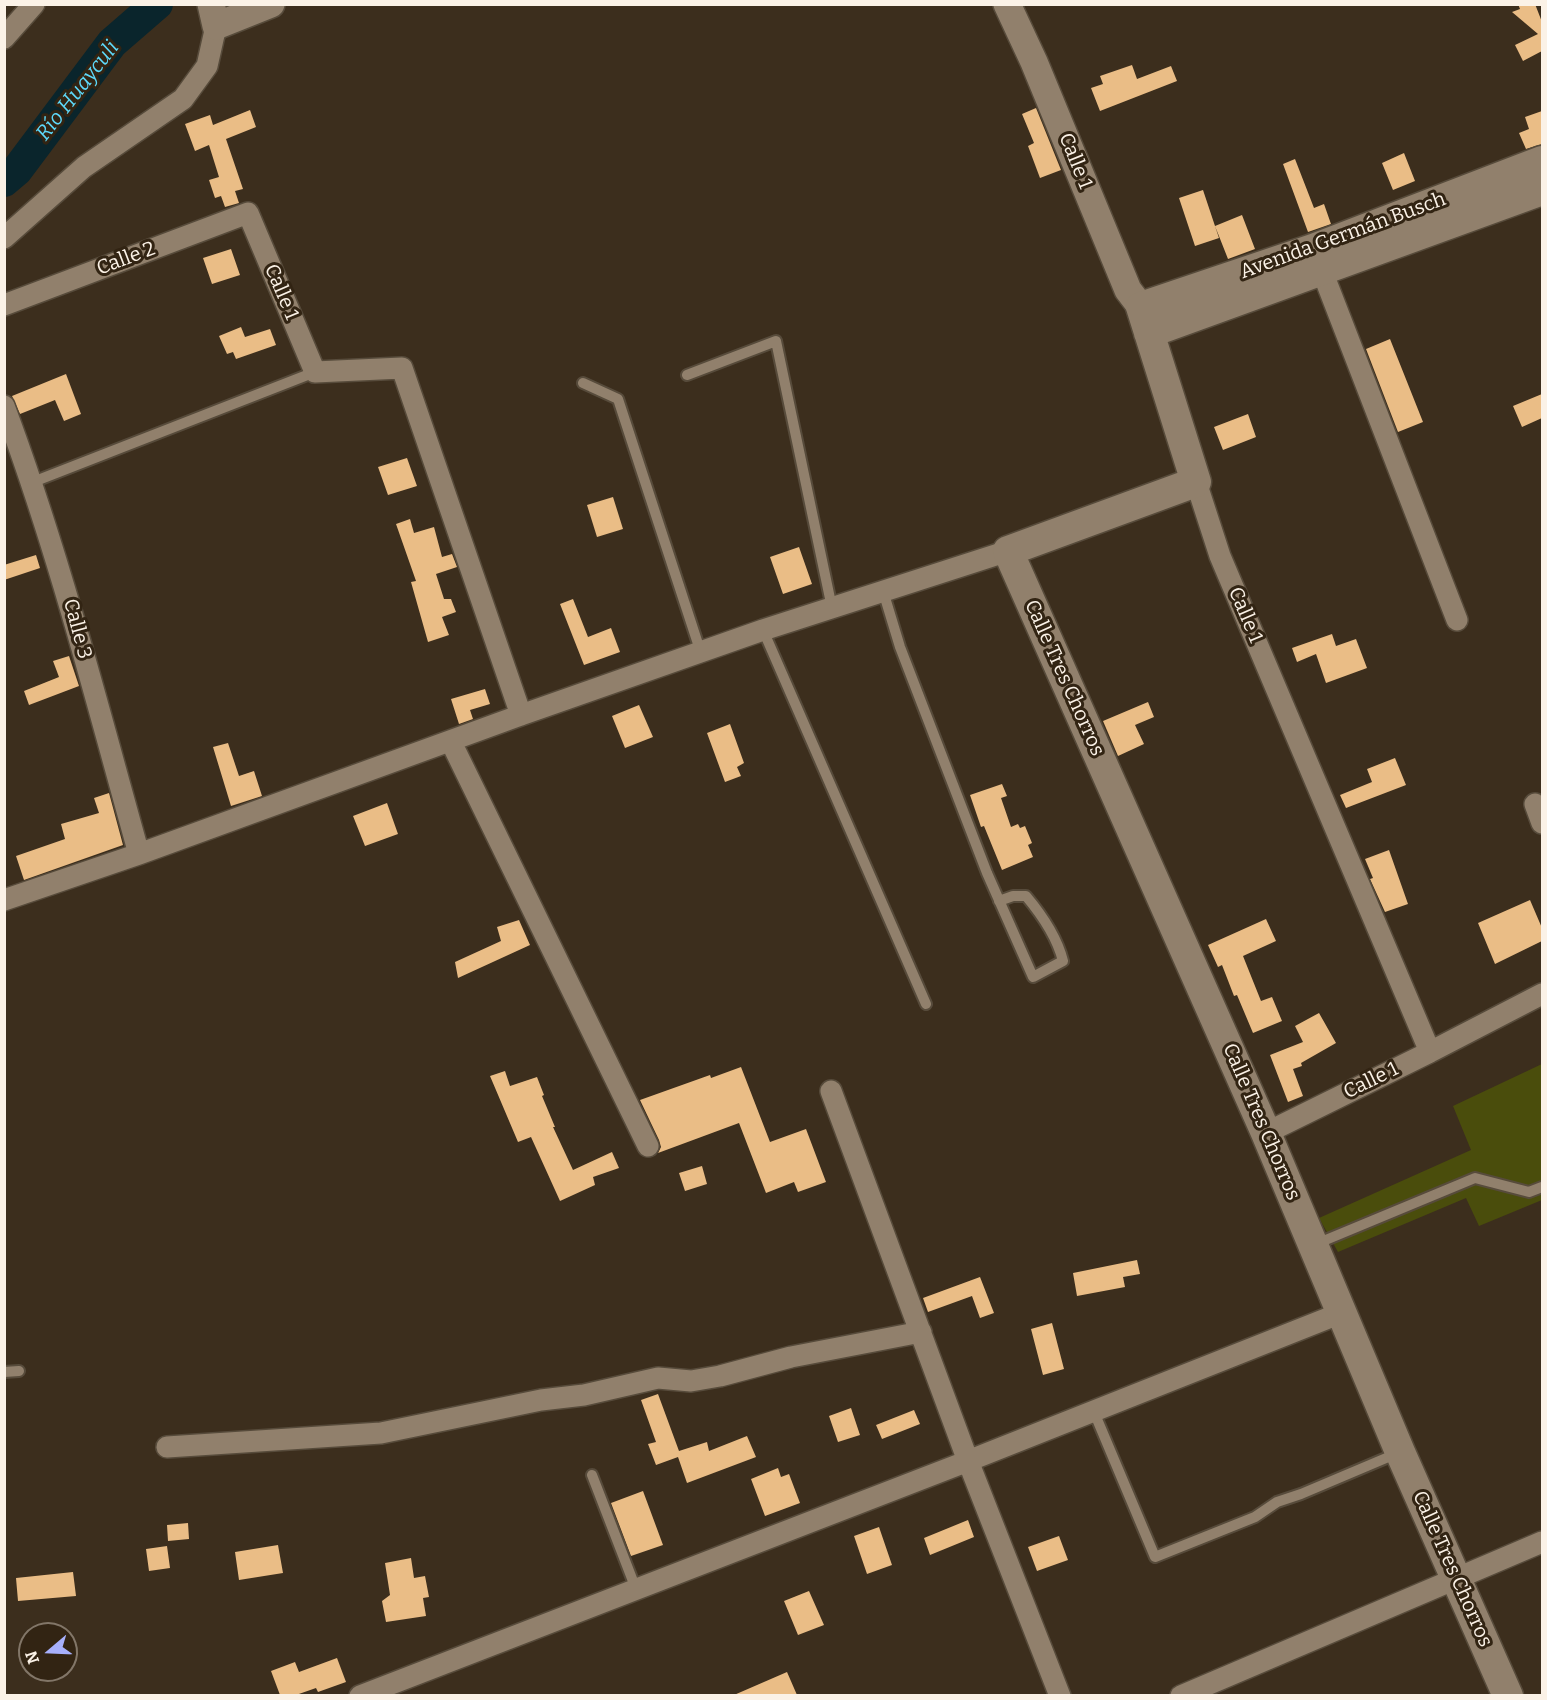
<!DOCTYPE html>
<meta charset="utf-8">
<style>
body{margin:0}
#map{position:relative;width:1547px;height:1700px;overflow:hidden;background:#3c2e1d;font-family:Bitter,serif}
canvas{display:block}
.frame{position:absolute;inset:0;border:6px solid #fbf2e7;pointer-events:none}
.north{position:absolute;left:18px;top:1622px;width:60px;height:60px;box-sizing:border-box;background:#322413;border:2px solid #827668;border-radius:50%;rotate:251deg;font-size:16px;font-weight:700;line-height:24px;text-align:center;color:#fbf2e7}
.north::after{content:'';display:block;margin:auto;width:21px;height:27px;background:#a7b0fc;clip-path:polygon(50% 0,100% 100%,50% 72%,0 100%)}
</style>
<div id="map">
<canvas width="1547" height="1700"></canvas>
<div class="frame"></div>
<div class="north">N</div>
</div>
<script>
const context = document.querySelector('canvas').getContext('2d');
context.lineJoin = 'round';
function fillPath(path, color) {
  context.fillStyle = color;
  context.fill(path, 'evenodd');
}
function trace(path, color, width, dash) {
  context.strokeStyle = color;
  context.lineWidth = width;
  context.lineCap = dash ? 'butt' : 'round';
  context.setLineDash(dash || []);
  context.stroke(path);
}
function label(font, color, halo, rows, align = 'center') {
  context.font = font + ' Bitter,serif';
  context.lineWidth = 6;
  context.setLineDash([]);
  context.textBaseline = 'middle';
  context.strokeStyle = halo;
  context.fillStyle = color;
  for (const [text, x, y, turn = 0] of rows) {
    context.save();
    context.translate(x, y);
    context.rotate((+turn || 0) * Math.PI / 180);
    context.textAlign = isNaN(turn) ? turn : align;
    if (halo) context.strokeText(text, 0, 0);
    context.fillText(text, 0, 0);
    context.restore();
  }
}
fillPath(new Path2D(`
 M1542,1064V1200L1479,1226L1466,1198L1338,1252L1319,1218L1471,1150L1453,1106Z`), '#4a4d0c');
trace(new Path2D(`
 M4,181L17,170L112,43L157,4`), '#0a252c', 32);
fillPath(new Path2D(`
 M1518,4H1535L1542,22V51L1523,61L1515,45L1538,34L1512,12L1520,9Z
 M1132,65L1137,79L1171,66L1177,81L1100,111L1091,88L1103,84L1100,76Z
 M1036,108L1061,170L1040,178L1028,146L1034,143L1022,114Z
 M250,110L256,127L226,139L243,189L235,191L239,203L225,207L221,196L215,198L209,180L219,177L209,145L195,151L185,124L210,115L213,125Z
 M1542,111V144L1526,149L1519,133L1529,129L1525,117Z
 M1404,153L1415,181L1393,190L1382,163Z
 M1295,159L1314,208L1324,204L1331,224L1308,232L1283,164Z
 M1203,190L1219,238L1195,246L1179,198Z
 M1242,215L1255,249L1228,259L1215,226Z
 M231,249L240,275L212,284L203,258Z
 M241,327L245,337L270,329L276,345L236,359L233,352L227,354L219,336Z
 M1390,339L1423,422L1398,432L1366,349Z
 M66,374L81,414L64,421L55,400L20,414L12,396Z
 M1542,394V418L1522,427L1513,406Z
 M1248,414L1256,437L1223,450L1214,427Z
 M407,458L417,486L388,495L378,467Z
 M613,497L623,529L597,537L587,505Z
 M410,519L414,533L434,527L442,557L452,554L457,567L436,574L444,599H451L456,612L442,617L449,635L428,642L411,582L416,581L396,524Z
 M799,547L812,584L783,594L770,557Z
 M36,555L40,568L4,580V565Z
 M573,599L588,637L611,628L620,652L584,665L560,604Z
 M1332,634L1336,646L1356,639L1367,668L1326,683L1316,654L1297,662L1292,648Z
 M69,656L79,686L29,705L24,691L59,677L53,661Z
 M485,689L490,704L470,710L473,719L459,724L451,699Z
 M1148,702L1154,717L1135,725L1144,744L1118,756L1103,721Z
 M639,705L653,737L625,748L612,716Z
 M730,724L744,763L737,767L741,776L725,782L707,733Z
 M228,743L239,776L254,771L262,796L231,806L213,747Z
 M1395,758L1406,785L1346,808L1340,795L1372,782L1367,769Z
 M1002,784L1007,796L1001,798L1011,827L1018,824L1020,828L1025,826L1032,843L1028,845L1033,857L1002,870L984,826L981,827L970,795Z
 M109,793L123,845L24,880L16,856L65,839L61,824L99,813L94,798Z
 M387,803L398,834L365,846L353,816Z
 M1389,850L1408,904L1385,912L1370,879L1373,878L1365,859Z
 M1530,900L1542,928V941L1495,964L1478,923Z
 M1266,919L1276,941L1243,956L1261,1001L1272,997L1282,1021L1253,1033L1237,995L1234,996L1222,965L1218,967L1208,945Z
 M519,920L530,945L458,978L455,962L501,941L497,927Z
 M1319,1013L1336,1043L1301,1063L1302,1066L1293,1069L1303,1096L1288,1102L1270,1055L1303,1042L1295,1026Z
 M741,1067L770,1142L806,1129L826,1182L798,1192L794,1182L766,1193L739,1123L658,1153L661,1147L659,1140L640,1100L710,1075L711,1078Z
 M505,1071L510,1086L537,1077L544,1095L542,1096L555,1127H553L573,1170L612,1152L619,1168L593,1177L595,1185L560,1201L531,1137L518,1142L490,1076Z
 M702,1166L707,1184L685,1191L679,1173Z
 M1137,1260L1140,1274L1123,1277L1125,1287L1077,1296L1073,1273Z
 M980,1277L994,1313L980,1318L972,1296L928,1312L923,1298Z
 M1052,1323L1064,1369L1043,1375L1031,1329Z
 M658,1394L679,1451L707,1442L709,1451L747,1436L756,1457L687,1483L678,1457L656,1465L648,1444L656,1442L641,1400Z
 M851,1408L860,1435L838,1442L829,1416Z
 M914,1410L920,1424L882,1439L876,1425Z
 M778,1468L781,1477L789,1474L800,1503L765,1516L751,1479Z
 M643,1491L663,1545L631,1556L611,1503Z
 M968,1520L974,1537L930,1555L924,1538Z
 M188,1523L189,1539L168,1541L167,1525Z
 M879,1527L892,1565L867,1574L854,1536Z
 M1059,1536L1068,1560L1037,1571L1028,1547Z
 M278,1545L283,1573L239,1580L235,1552Z
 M167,1546L170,1568L149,1571L146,1549Z
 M411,1558L414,1578L425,1576L429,1597L423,1598L426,1616L386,1622L382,1601L390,1595L385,1563Z
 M73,1572L76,1596L18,1601L16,1578Z
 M809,1591L824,1625L798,1635L784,1601Z
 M337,1658L346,1682L318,1692L316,1688L296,1695H280L271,1671L295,1662L299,1672Z
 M787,1672L797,1695H734Z`), '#eabd86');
const service = new Path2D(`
 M687,375L776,341L832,608
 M583,383L618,399L701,653
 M33,482L315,372
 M883,591L900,647L987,873L1033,977L1063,961C1057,937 1042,915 1026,896H1013L999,901
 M763,630L926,1004
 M1316,1244L1475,1178L1529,1192L1542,1187
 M4,1372L19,1371
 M1094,1412L1155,1557L1255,1517L1277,1502L1301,1494L1398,1453
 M592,1475L636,1589`);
const minor = new Path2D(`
 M4,38L34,4
 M4,238L84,167L183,99L207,66L216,26
 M1317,258L1457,620
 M4,305L248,213L315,372L402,368L521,715
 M4,406C59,553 97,704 139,854
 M1196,482L1220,556L1430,1052L1266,1133
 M451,742L648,1146
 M1535,804L1542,823
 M4,900L139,854L521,715L763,630L1008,551
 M1430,1052L1542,994
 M831,1091L968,1461L1060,1696
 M167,1447L381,1433L541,1400L584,1395L658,1378L691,1381L720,1376L791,1357L921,1332
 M360,1696L968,1461L1341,1313
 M1181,1696L1542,1542`);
const tertiary = new Path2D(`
 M211,4L216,26L271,4
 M1007,4L1034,62L1128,290L1141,307`);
const secondary = new Path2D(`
 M1149,333L1542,190
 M1508,1696L1400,1452L1266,1133L1008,551L1196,482L1141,307L1313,249L1542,161`);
trace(service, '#574b3b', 14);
trace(minor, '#574b3b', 24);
trace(tertiary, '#574b3b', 30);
trace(secondary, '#574b3b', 33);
trace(service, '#91806c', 10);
trace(minor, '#91806c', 21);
trace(tertiary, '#91806c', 27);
trace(secondary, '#91806c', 30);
label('20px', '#fbf2e7', '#322413', [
 ["Calle 1",1075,161,68],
 ["Avenida Germán Busch",1343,236,-20],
 ["Calle 2",126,259,-21],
 ["Calle 1",281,292,67],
 ["Calle 1",1245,615,67],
 ["Calle 3",77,629,75],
 ["Calle Tres Chorros",1064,678,66],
 ["Calle 1",1371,1081,-26],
 ["Calle Tres Chorros",1261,1122,67],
 ["Calle Tres Chorros",1452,1569,66]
]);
label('italic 21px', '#5dd8f9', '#322413', [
 ["Río Huayculi",78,91,-52]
]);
</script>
